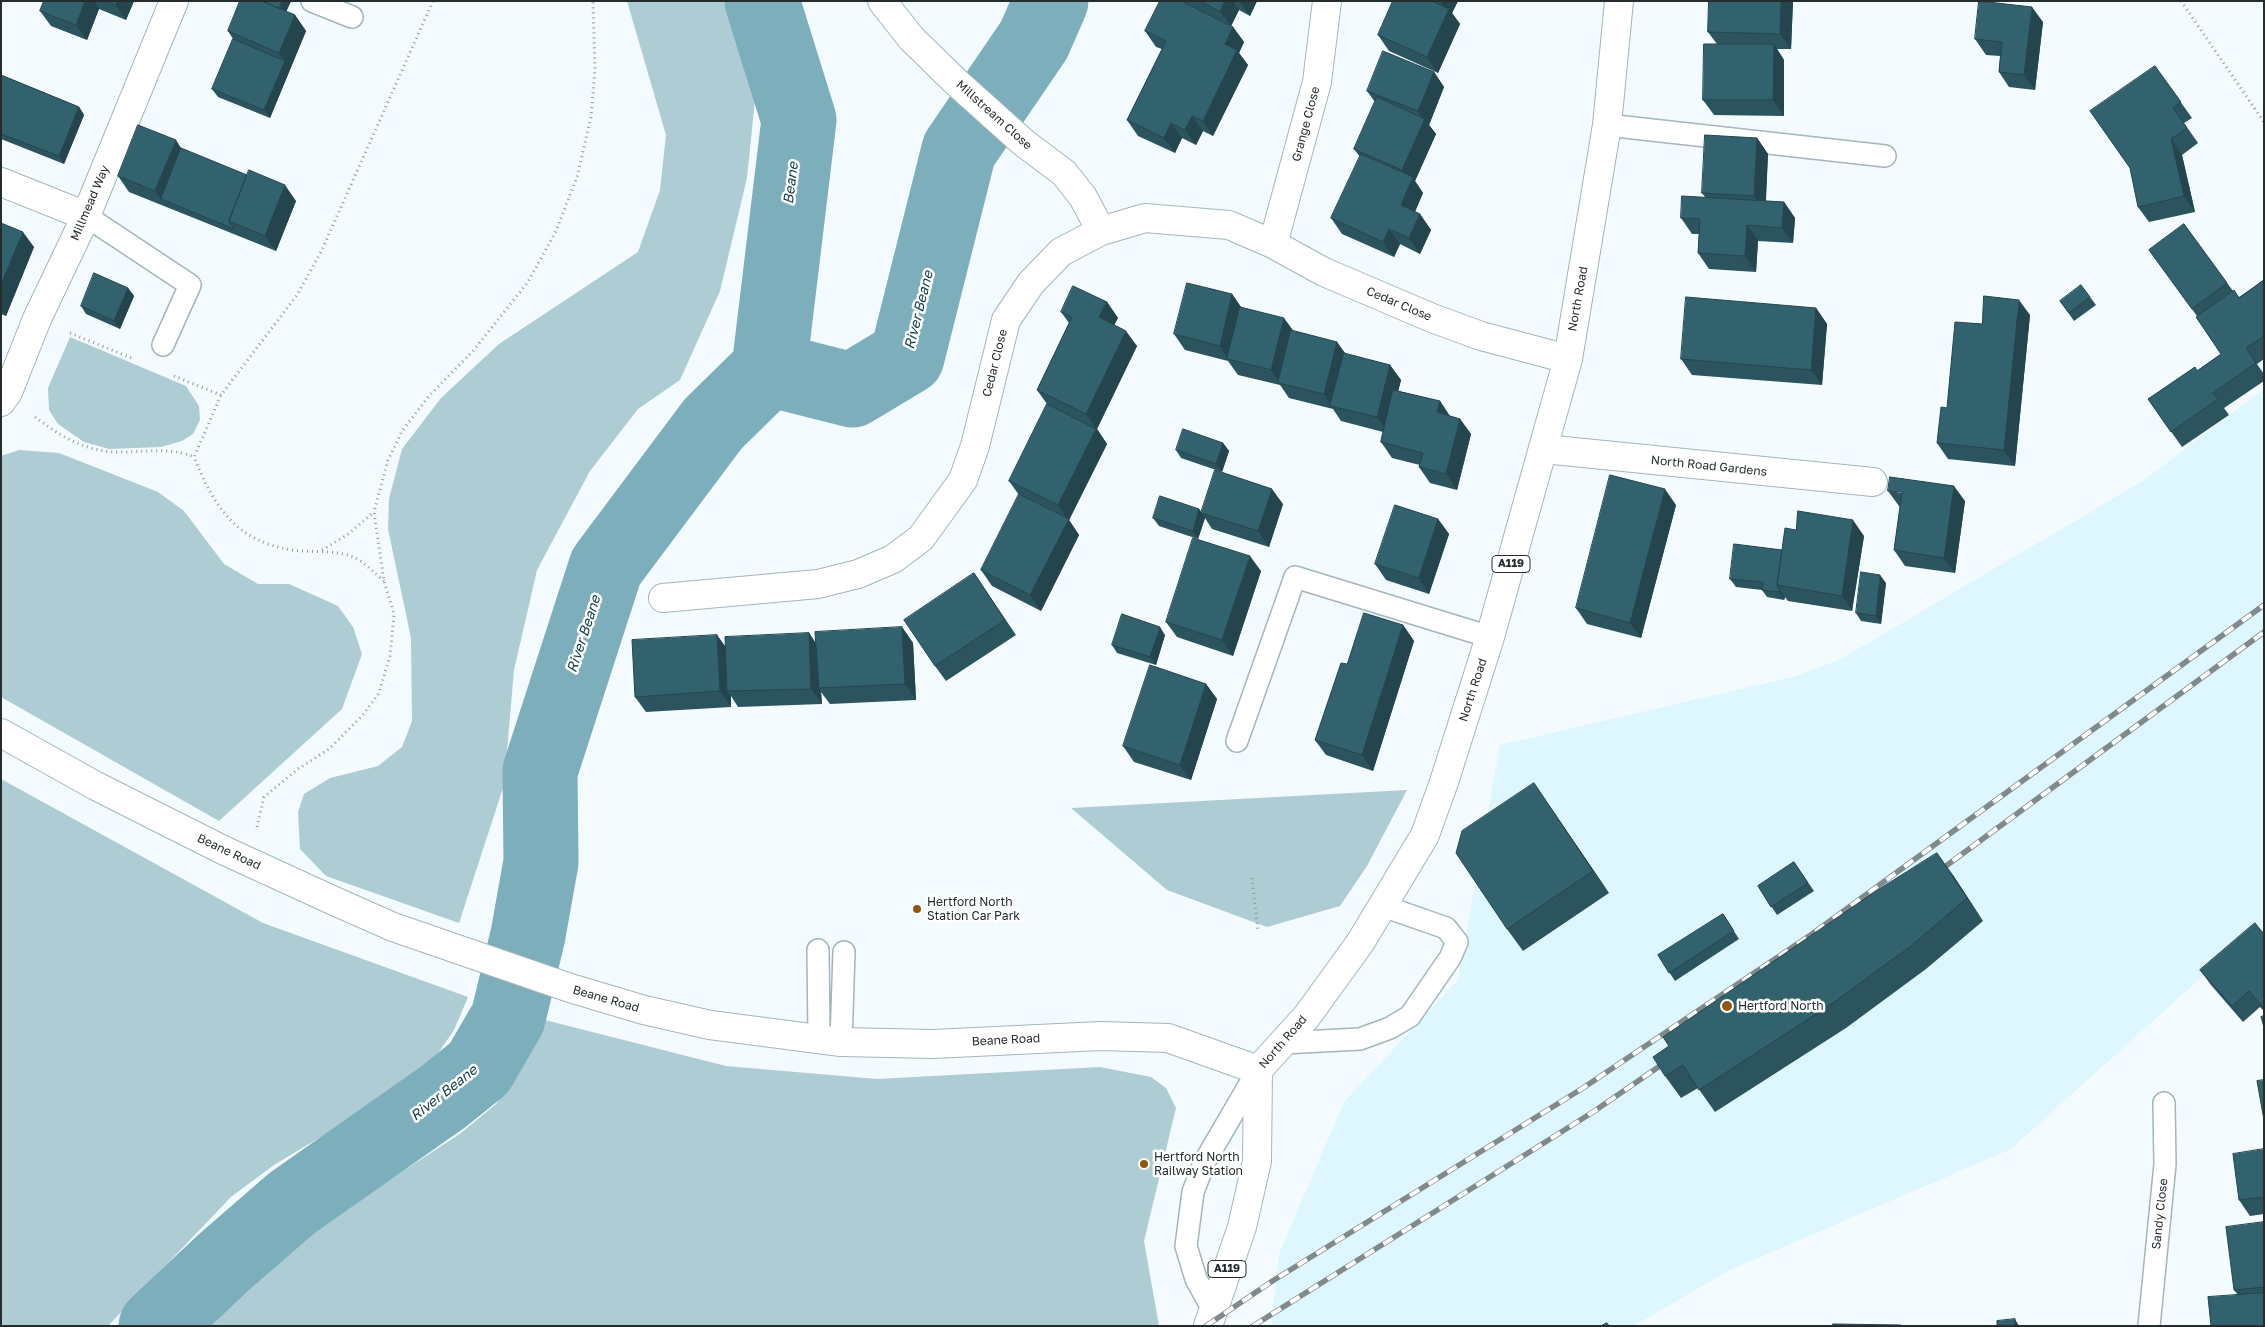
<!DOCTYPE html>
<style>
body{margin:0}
#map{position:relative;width:2265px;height:1327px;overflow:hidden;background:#f3fbfe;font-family:"Golos Text",sans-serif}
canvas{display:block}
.frame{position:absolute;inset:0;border:2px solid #242c2e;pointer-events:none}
</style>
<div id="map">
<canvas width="2265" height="1327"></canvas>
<div class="frame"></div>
</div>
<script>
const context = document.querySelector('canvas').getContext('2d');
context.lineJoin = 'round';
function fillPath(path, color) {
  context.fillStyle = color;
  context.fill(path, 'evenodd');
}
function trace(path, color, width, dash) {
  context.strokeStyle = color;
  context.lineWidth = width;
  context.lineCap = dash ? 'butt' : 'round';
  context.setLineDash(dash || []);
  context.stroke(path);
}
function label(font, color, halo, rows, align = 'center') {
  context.font = font + ' "Golos Text",sans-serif';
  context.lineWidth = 5;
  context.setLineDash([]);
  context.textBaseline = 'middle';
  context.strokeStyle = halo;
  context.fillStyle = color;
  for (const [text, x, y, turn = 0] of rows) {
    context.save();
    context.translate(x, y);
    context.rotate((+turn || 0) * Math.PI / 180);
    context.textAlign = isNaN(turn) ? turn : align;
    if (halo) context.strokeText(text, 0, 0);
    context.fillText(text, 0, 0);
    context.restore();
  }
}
fillPath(new Path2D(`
 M2264,389V921L2011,1149L1730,1270L1633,1326H1271L1279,1254L1344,1102L1458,980L1500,745L1797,676L1841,659L2143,481Z`), '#def6fd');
fillPath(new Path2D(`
 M627,1H740L745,13L757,80L747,178L720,291L680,380L638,409L590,471L537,570L514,670L504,785L459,923L326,876L300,849L298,812L304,794L330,778L378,766L402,747L412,721L411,638L388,529L389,499L402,449L441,398L499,344L638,252L660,190L666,135Z
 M70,337L186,386L199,406L200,420L193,434L182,441L161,447L109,449L84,442L58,424L49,410L48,388Z
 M19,450L59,453L158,492L184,511L224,564L258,584H289L338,606L353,627L362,654L342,709L219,821L1,697V456Z
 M1,779L263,923L468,997L454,1030L439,1052L414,1076L379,1102L274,1165L231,1197L108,1326H1Z
 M1407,790L1367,866L1340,906L1267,927L1167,890L1071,808Z
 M545,1020L726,1066L877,1079L1100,1067L1151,1077L1166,1088L1176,1108L1144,1241L1159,1326H192L312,1231L461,1133L496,1104L519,1073Z`), '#adccd4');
trace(new Path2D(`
 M762,1L799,120L769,369
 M769,369L852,390L907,357L959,150L1034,40L1051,1
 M156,1326L224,1262L292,1203L443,1097L479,1068L508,1018L528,935L541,862L540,771L606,567L713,424L769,369`), '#7daebb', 75);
const lane = new Path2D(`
 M312,1L352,17
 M1607,125L1885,156
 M86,216L190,285L163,345
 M1237,741L1295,577L1490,637
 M818,950L819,1040
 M841,1042L844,952
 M1283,1043L1360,1039L1390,1028L1410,1016L1450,958L1457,942L1446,928L1383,906
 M1213,1310L1196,1279L1186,1246L1193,1192L1205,1161L1258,1070
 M2149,1326L2165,1164L2164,1103`);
const street = new Path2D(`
 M882,1L911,38L956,82L1024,143L1064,173L1083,197L1101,231
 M1,182L86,216
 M1273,244L1317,82L1327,1
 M1,402L8,392L37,319L86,216L174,1
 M1544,449L1873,482
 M663,598L818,584L858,574L893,559L921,538L963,480L975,446L1006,320L1031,283L1061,252L1101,231L1145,218L1229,225L1273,244L1324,272L1432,318L1481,336L1568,359
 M1,733L96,786L223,850L332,900L393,927L570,988L644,1010L710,1025L841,1042L933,1044L1101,1036L1168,1038L1258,1070`);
const primary = new Path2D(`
 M1208,1326L1242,1227L1257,1161L1258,1070L1307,1016L1360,943L1425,835L1444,782L1490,637L1568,359L1607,125L1619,1`);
trace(lane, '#a2b6bb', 24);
trace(street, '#a2b6bb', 30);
trace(primary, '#a2b6bb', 30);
trace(new Path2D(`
 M2181,1L2264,122
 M70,333L134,359
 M174,376L221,395
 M35,417C59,435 84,451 115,452C142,453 168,446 194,457
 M322,550L347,535L374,512
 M384,581C375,574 364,561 353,557C334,549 312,553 292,550C235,541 214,506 194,457L221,395L297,295L321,252L433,1
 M257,827L264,797L298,769L329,749L362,716L379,693L390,656L394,614L384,581L374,512L388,460L402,431L429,396L473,351L528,282L556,231L577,177L591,117L595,70L593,1
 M1252,878L1258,930`), '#91999b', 3, [1, 4]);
trace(lane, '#fff', 21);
trace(street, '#fff', 28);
trace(primary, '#fff', 28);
const rail = new Path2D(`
 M1935,874L2264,632
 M1206,1326L1274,1280L1583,1088L1812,934L2264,605
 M1253,1326L1593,1112L1670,1059`);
trace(rail, '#81898b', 5.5);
trace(rail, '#fff', 4, [11]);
fillPath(new Path2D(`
 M44,1H134L126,20L99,9L87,40L51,26L40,11Z
 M240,1H291L286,12L295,15L306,31L270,118L218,97L212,89L233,39L228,31Z
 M1160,1H1257L1250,16L1239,10L1231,26L1233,27L1244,42L1239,53L1248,65L1213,136L1203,131L1196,145L1182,138L1175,153L1138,136L1127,120L1162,49L1156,47L1145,31Z
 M1393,1H1458L1452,13L1460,24L1438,73L1389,51L1378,35Z
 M1709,1H1793L1791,49H1777L1784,60V116L1714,115L1703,100L1717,44L1708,32Z
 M2043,22L2035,90L2009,87L1999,72L2000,56L1986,55L1975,39Z
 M2155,66L2192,118L2184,123L2198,143L2182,155L2195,212L2149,222L2138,207Z
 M1434,72L1444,87L1429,125L1436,134L1415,181L1423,193L1415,212L1420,214L1431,230L1420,254L1400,244L1394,257L1342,234L1331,218L1360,157L1354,149L1375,102L1367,91Z
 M1,75L79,107L84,115L64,164L1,139Z
 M1757,138L1768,154L1766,201L1784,202L1795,218L1793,243L1758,241L1756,272L1709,269L1698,253L1699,234H1692L1681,218L1705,197L1702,193Z
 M181,148L296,201L276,251L129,192L118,176Z
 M1,223L34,247L6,316L1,314Z
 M2184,224L2233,291L2239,297L2264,280V359L2257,364L2264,374V381L2224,408L2229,415L2182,447L2148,399L2198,370L2221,354L2197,316L2149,250Z
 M128,288L134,296L120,329L86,314L81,306Z
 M1232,294L1241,307L1293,331L1337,342L1345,354L1390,365L1401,380L1398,391L1440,401L1450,416L1460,419L1471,434L1457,490L1430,483L1419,467L1420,465L1392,458L1381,442L1383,432L1341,421L1333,409L1289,398L1280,385L1238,375L1228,361L1185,350L1174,334Z
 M2090,297L2096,305L2074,321L2060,301Z
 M1107,302L1118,318L1114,325L1137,346L1097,429L1107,444L1069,520L1079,535L1041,611L992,586L981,570L1019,495L1009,481L1047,404L1037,390L1069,323L1061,312Z
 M1816,308L1827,324L1822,385L1692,375L1681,359Z
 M2030,315L2015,466L1948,459L1937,443L1947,408L1982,324Z
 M1223,443L1229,451L1222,472L1181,458L1176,450Z
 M1888,491L1965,501L1955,573L1905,566L1894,550L1900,507L1899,506Z
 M1283,504L1269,547L1212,529L1205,518L1198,539L1159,526L1153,518L1199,509L1201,512Z
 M1676,505L1641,638L1587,624L1576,608Z
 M1438,519L1449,534L1429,594L1386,580L1375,564Z
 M1796,530L1864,536L1852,611L1788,601L1785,597L1784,600L1767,597L1762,590L1736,587L1730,579L1782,550Z
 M1261,571L1233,656L1177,637L1166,622Z
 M974,573L1016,635L946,681L935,666Z
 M1886,583L1881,624L1861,621L1856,613Z
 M1403,625L1414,641L1373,771L1326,755L1315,740L1347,664Z
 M902,627L913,643L916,700L830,704L821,692L822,704L738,707L731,696V707L646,712L635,697L717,635L725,647L809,633L816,644Z
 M1165,635L1156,665L1117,653L1112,645Z
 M1206,684L1217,699L1191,780L1134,762L1123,746Z
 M1549,805L1609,893L1523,951L1507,929Z
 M1794,862L1814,891L1777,915L1758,886Z
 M1953,875L1983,921L1926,969L1846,1028L1715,1112L1698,1088L1681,1098L1665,1076Z
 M1723,914L1739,939L1675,981L1658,955Z
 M2264,934V1011L2260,1007L2243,1022L2211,985L2200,970Z
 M2264,1149V1214L2250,1216L2239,1200Z
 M2264,1222V1326L2234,1290Z`), '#2c545f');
fillPath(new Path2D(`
 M85,1H94L99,9L87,40L76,25Z
 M117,1H134L126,20L116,5Z
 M282,1H291L282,21L277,13Z
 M1225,1H1232L1239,10L1231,26L1220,11Z
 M1239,1H1257L1250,16Z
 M1440,1H1458L1452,13L1460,24L1438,73L1427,57L1447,13Z
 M1781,1H1793L1791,49L1780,34Z
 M2032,7L2043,22L2035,90L2024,75Z
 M295,15L306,31L270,118L264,110L285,61L279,53Z
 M1233,27L1244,42L1239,53L1248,65L1213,136L1203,121L1225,44Z
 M1774,44L1784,60V116L1773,100Z
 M1434,72L1444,87L1429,125L1436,134L1415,181L1423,193L1411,220L1401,205L1410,182L1402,170L1424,120L1418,111Z
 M79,107L84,115L64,164L59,156Z
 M1192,116L1203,131L1196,145L1185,130Z
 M1171,123L1182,138L1175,153L1164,138Z
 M1757,138L1768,154L1765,212L1754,196Z
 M2171,139L2182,155L2195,212L2184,196Z
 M176,140L186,156L161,199L155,191Z
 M285,185L296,201L276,251L265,236Z
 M1784,202L1795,218L1793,243L1782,228Z
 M1420,214L1431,230L1420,254L1409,238Z
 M1747,225L1758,241L1756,272L1745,256Z
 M1389,229L1400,244L1394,257L1383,242Z
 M23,232L34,247L6,316L1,309V285Z
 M128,288L134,296L120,329L114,321Z
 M1232,294L1243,310L1229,360L1220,346Z
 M2019,300L2030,315L2015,466L2004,450Z
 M1107,302L1118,318L1110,333L1099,317Z
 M1816,308L1827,324L1822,385L1811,370Z
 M1284,318L1295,333L1280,383L1271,370Z
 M1126,331L1137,346L1097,429L1107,444L1069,520L1079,535L1041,611L1030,595L1068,520L1058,505L1096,429L1086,414Z
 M1337,342L1348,357L1332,406L1324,394Z
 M1390,365L1401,380L1388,433L1377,417Z
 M1440,401L1450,417L1437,412Z
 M1460,419L1471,434L1457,490L1446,474Z
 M1223,443L1229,451L1222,472L1216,464Z
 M1954,486L1965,501L1955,573L1944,558Z
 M1272,489L1283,504L1269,547L1258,531Z
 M1665,489L1676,505L1641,638L1630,623Z
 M1199,509L1205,518L1198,539L1193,531Z
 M1438,519L1449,534L1429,594L1419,578Z
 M1853,520L1864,536L1852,611L1842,596Z
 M1250,556L1261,571L1233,656L1222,640Z
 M1880,575L1886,583L1881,624L1876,616Z
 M1779,589L1785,597L1784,600L1779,592Z
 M1403,625L1414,641L1373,771L1362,755Z
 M902,627L913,643L916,700L905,684Z
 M1160,627L1165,635L1156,665L1150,657Z
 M809,633L820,649L819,688L821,692L822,704L811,689Z
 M717,635L728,650L727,691L731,696V707L720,691Z
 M1206,684L1217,699L1191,780L1180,765Z
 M1534,783L1609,893L1593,871Z
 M1937,853L1953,875L1983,921L1967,898Z
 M2015,1319L2019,1326H2015Z`), '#24454e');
const building = new Path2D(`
 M44,1H85L76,25L40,11Z
 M107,1H117L116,5Z
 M240,1H262L295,15L279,53L228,31Z
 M262,1H282L279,8Z
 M1160,1H1181L1233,27L1225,44L1237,50L1203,121L1192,116L1185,130L1171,123L1164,138L1127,120L1166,41L1145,31Z
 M1200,1H1225L1220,11Z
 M1393,1H1432L1449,9L1427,57L1378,35Z
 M1709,1H1781L1780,34L1708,32Z
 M1979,1L2032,7L2024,75L1999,72L2002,42L1975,39Z
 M233,39L285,61L264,110L212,89Z
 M1704,44H1774L1773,100H1703Z
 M1383,51L1434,72L1418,111L1367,91Z
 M2155,66L2181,102L2173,108L2187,128L2171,139L2184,196L2138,207L2130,168L2090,111Z
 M1,75L79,107L59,156L1,134Z
 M1377,97L1425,119L1402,170L1354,149Z
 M138,125L176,140L155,191L118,176Z
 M1705,135L1757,138L1754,196L1702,193Z
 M181,148L247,175L229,221L234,229L161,199Z
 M1361,154L1413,177L1401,205L1420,214L1409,238L1389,229L1383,242L1331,218Z
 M249,170L285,185L265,236L229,221Z
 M1682,196L1784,202L1782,228L1747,225L1745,256L1698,253L1700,219L1681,218Z
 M1,223L23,232L1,285Z
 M2184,224L2227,283L2192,309L2149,250Z
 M94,273L128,288L114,321L81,306Z
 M2264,280V336L2246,348L2256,363L2213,393L2218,399L2171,432L2148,399L2195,367L2197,371L2221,354L2196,317L2234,290L2239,298Z
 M1187,283L1232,294L1220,346L1174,334Z
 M2081,285L2090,297L2069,313L2060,301Z
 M1073,286L1107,302L1099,317L1126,331L1086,414L1037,390L1072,317L1061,312Z
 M1984,296L2019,300L2004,450L1937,443L1941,407L1947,408L1955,322L1982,324Z
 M1686,297L1816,308L1811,370L1681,359Z
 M1240,307L1284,318L1271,370L1227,359Z
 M1291,330L1337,342L1324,394L1278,383Z
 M1344,353L1390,365L1377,417L1330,406Z
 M1393,390L1440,401L1437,412L1460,419L1446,474L1419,467L1423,453L1381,442Z
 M1047,404L1096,429L1058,505L1009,481Z
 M1183,429L1223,443L1216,464L1176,450Z
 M1215,470L1272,489L1258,531L1201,513Z
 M1610,475L1665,489L1630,623L1576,608Z
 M1890,477L1954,486L1944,558L1894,550L1902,492L1888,491Z
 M1019,494L1069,519L1030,595L981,570Z
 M1160,496L1199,509L1193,531L1153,518Z
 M1395,505L1438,519L1419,578L1375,564Z
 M1798,511L1853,520L1842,596L1777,585L1785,528L1796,530Z
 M1193,538L1250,556L1222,640L1166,622Z
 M1734,544L1782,550L1777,585L1779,589V592L1762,590L1763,582L1730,579Z
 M1861,572L1880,575L1876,616L1856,613Z
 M974,573L1005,620L935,666L904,620Z
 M1364,613L1403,625L1362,755L1315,740L1341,663L1347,664Z
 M1122,614L1160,627L1150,657L1112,645Z
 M902,627L905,684L819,688L815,632Z
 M809,633L811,689L727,691L725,637Z
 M717,635L720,691L635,697L632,640Z
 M1150,665L1206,684L1180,765L1123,746Z
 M1534,783L1593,871L1507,929L1456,853L1462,831Z
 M1937,853L1967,898L1911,946L1830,1005L1699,1090L1683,1065L1665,1076L1653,1057L1669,1046L1663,1037L1873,893Z
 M1794,862L1808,883L1771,907L1758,886Z
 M1723,914L1734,931L1669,973L1658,955Z
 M2255,923L2264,934V1008L2249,991L2232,1006L2200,970Z
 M2264,1016V1027L2261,1017Z
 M2264,1080V1120L2257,1081Z
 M2264,1149V1197L2239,1200L2233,1154Z
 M2264,1222V1287L2234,1290L2226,1227Z
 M2264,1293V1326H2211L2208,1297Z
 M2015,1319V1326H1997V1321Z
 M1607,1323L1609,1326H1601Z
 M1833,1324L1901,1325V1326H1833Z`);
fillPath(building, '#33626f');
trace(building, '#24454e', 1);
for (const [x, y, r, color] of [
 [917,909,5,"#8f580e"],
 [1727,1006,6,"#8f580e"],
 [1144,1164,5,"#8f580e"]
]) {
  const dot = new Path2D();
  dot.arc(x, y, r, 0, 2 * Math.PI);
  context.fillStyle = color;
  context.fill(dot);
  trace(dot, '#fff', 2);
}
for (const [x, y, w] of [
 [1511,564,38],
 [1227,1269,38]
]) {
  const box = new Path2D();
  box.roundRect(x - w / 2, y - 8.5, w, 17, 4);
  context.fillStyle = '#fff';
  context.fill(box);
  trace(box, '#242c2e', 1);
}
label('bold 11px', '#242c2e', null, [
 ["A119",1511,564],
 ["A119",1227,1269]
]);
label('12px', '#242c2e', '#fff', [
 ["Millstream Close",994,115,42],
 ["Grange Close",1306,124,-75],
 ["Millmead Way",90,203,-67],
 ["North Road",1578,299,-80],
 ["Cedar Close",1399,304,23],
 ["Cedar Close",995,363,-76],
 ["North Road Gardens",1709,466,6],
 ["North Road",1473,690,-72],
 ["Beane Road",229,852,25],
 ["Beane Road",606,999,16],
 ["Beane Road",1006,1040,-3],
 ["North Road",1283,1042,-49],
 ["Sandy Close",2160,1214,-84]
]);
label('12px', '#242c2e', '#fff', [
 ["Hertford North",927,902],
 ["Station Car Park",927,916],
 ["Hertford North",1738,1006],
 ["Hertford North",1154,1157],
 ["Railway Station",1154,1171]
], 'left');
label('italic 14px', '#0f3d47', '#fff', [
 ["Beane",791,183,-83],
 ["River Beane",919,310,-76],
 ["River Beane",584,634,-72],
 ["River Beane",444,1093,-38]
]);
</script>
